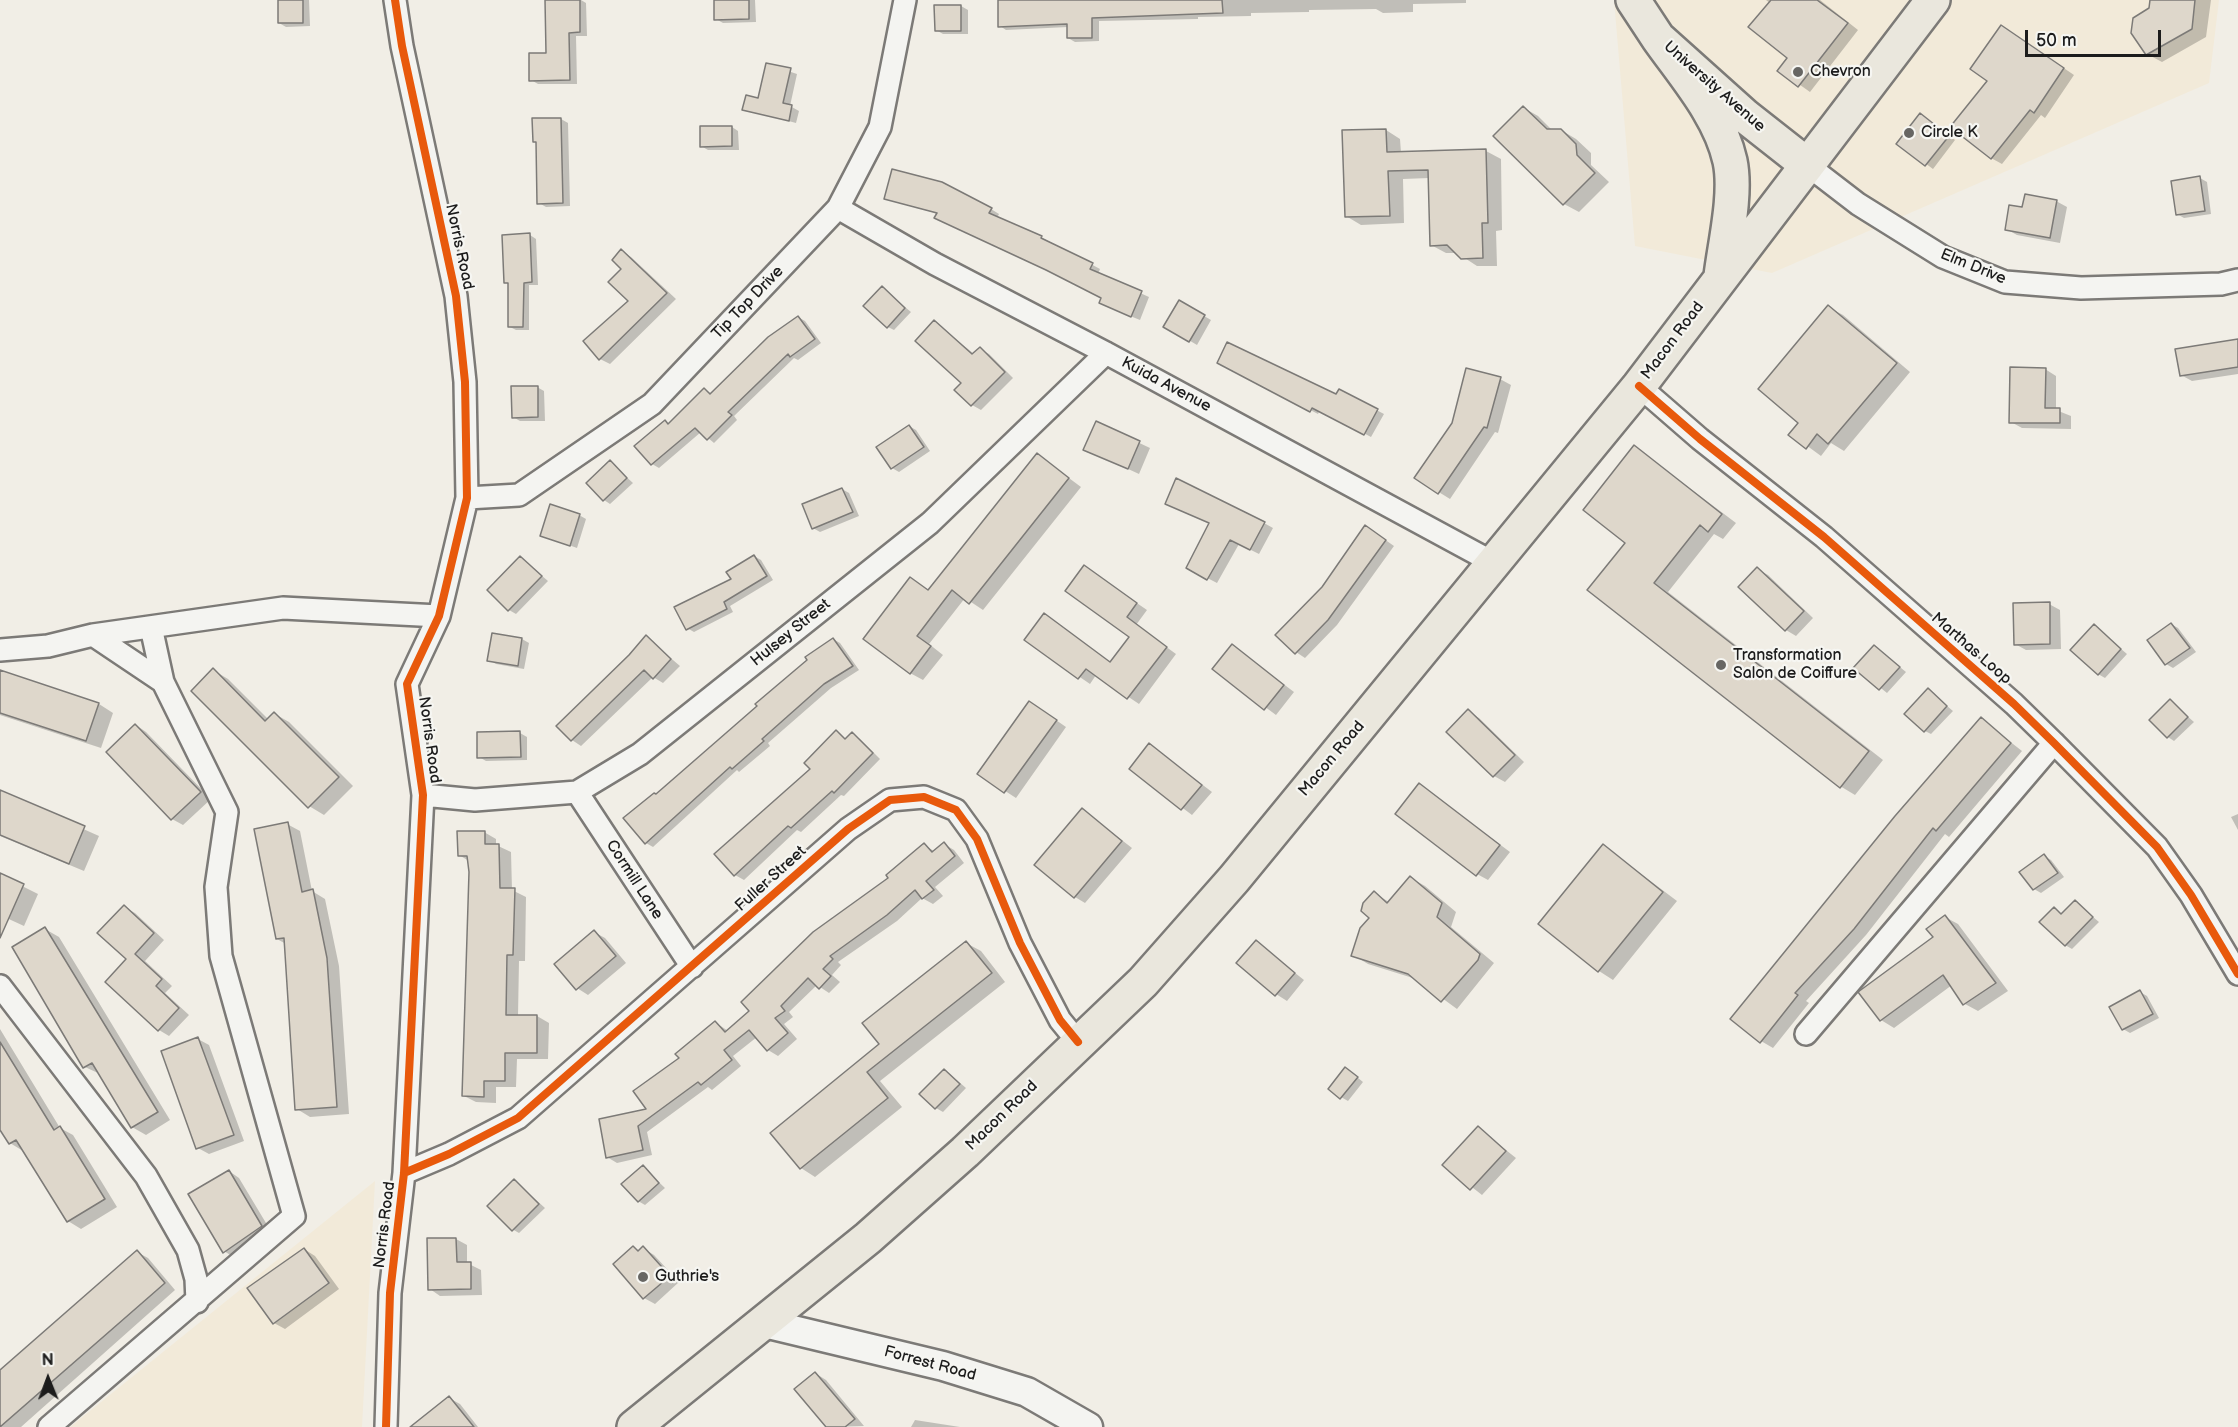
<!DOCTYPE html>
<style>
body{margin:0}
#map{position:relative;width:2238px;height:1427px;overflow:hidden;background:#f1eee6;font-family:"Balsamiq Sans",sans-serif}
canvas{display:block}
.north{position:absolute;left:18px;top:1349px;width:60px;height:60px;-webkit-text-stroke:4px #f6f6f2;paint-order:stroke;rotate:359deg;font-size:16px;font-weight:700;line-height:24px;text-align:center;color:#1c1c1c}
.north::after{content:'';display:block;margin:auto;width:21px;height:27px;background:#1c1c1c;clip-path:polygon(50% 0,100% 100%,50% 72%,0 100%)}
.scale{position:absolute;left:2025px;top:30px;width:136px;height:27px;box-sizing:border-box;border:3px solid #1c1c1c;border-top:0;padding-left:8px;font-size:18px;line-height:21px;white-space:nowrap;color:#1c1c1c;-webkit-text-stroke:4px #f6f6f2;paint-order:stroke}
</style>
<div id="map">
<canvas width="2238" height="1427"></canvas>
<div class="north">N</div>
<div class="scale">50 m</div>
</div>
<script>
const context = document.querySelector('canvas').getContext('2d');
context.lineJoin = 'round';
function fillPath(path, color) {
  context.fillStyle = color;
  context.fill(path, 'evenodd');
}
function trace(path, color, width, dash) {
  context.strokeStyle = color;
  context.lineWidth = width;
  context.lineCap = dash ? 'butt' : 'round';
  context.setLineDash(dash || []);
  context.stroke(path);
}
function label(font, color, halo, rows, align = 'center') {
  context.font = font + ' "Balsamiq Sans",sans-serif';
  context.lineWidth = 4.5;
  context.setLineDash([]);
  context.textBaseline = 'middle';
  context.strokeStyle = halo;
  context.fillStyle = color;
  for (const [text, x, y, turn = 0] of rows) {
    context.save();
    context.translate(x, y);
    context.rotate((+turn || 0) * Math.PI / 180);
    context.textAlign = isNaN(turn) ? turn : align;
    if (halo) context.strokeText(text, 0, 0);
    context.fillText(text, 0, 0);
    context.restore();
  }
}
fillPath(new Path2D(`
 M1614,0H2219L2209,83L1772,273L1635,246Z
 M375,1181L362,1427H70Z`), '#f2ead9');
fillPath(new Path2D(`
 M279,0H309L310,26L286,27L279,23Z
 M547,0H581L586,3L587,36H576L577,84H538L531,80L548,54Z
 M716,0H755L756,22L723,23L716,19Z
 M999,0H1466V3L1413,4V12L1383,13L1376,9L1309,10V12L1251,13V16L1198,17V19L1099,21V41L1075,42L1068,38V27L1006,30L1000,26Z
 M1766,0H1820L1858,30L1810,92L1779,70L1789,58L1770,3Z
 M2152,0H2211L2206,37L2162,62L2147,54Z
 M961,6L968,10V34H943L936,30Z
 M2012,33L2074,75L2045,118L2041,115L2002,164L1991,158L1989,81Z
 M767,64L797,74L790,106L799,111L796,123L744,109L759,99Z
 M1524,108L1538,116L1553,131L1561,130L1576,139L1591,153V165L1609,182L1579,212L1564,204L1495,136Z
 M561,119L568,123L570,206L546,207L539,203L538,143L534,141Z
 M1927,119L1955,140L1933,169L1898,143Z
 M732,127L738,131L739,150H708L701,146Z
 M1386,130L1400,139L1401,153L1486,151L1501,159L1502,230L1496,231L1497,266H1477L1457,253H1446L1431,245L1429,178L1403,179L1404,223L1361,225L1346,216Z
 M2200,178L2207,182L2211,214L2184,218L2177,214Z
 M886,198L991,209L999,214L997,218L1041,237L1100,269L1098,274L1149,297L1140,320L1108,307L1103,297L938,214Z
 M2056,201L2067,207L2060,243L2017,235L2006,229L2024,209Z
 M530,235L536,239L538,285H529V330H516L510,327V285L505,282Z
 M622,251L631,257L676,299L610,364L600,359L631,301Z
 M882,288L911,312L894,330L888,327Z
 M1180,302L1211,320L1197,345L1165,326Z
 M1828,307L1843,315L1910,372L1844,451L1831,443L1821,456L1791,434L1800,422Z
 M798,317L805,321L821,343L798,360L794,358L734,416L737,420L714,443L701,432L659,468L652,464L665,422L670,424L705,390L712,394Z
 M935,322L974,354L980,349L989,354L1013,378L981,410L972,405Z
 M2238,341V374L2192,381L2181,375Z
 M1225,366L1280,367L1337,396L1340,391L1384,414L1371,437L1320,410L1318,414Z
 M2045,369L2056,376V410L2071,416V429L2022,428L2011,422Z
 M1500,379L1511,385L1498,433L1495,432L1450,499L1416,478Z
 M537,387L544,391L545,421H520L513,417Z
 M1097,423L1150,448L1139,474L1085,449Z
 M909,426L916,430L930,451L899,472L892,468Z
 M1635,447L1736,523L1723,539L1714,534L1668,592L1883,760L1855,795L1840,786L1589,590L1627,542Z
 M1038,455L1081,487L983,610L965,598L929,644L943,655L923,680L910,673L911,579L930,591Z
 M610,462L633,483L610,504L604,500Z
 M842,489L849,493L859,516L820,532L813,528Z
 M579,515L586,519L577,548L541,535Z
 M1264,523L1273,528L1259,554L1239,544L1217,583L1188,568L1211,524Z
 M1374,532L1394,546L1337,625L1305,658L1296,652Z
 M754,556L761,560L773,580L730,606L733,612L694,632L687,628Z
 M521,558L548,581L516,614L509,610Z
 M1084,567L1147,610L1136,625L1176,654L1139,704L1096,675L1090,684L1026,640L1055,621L1111,663L1131,636Z
 M1757,569L1768,575L1813,618L1796,636L1786,630Z
 M2049,604L2060,610L2061,649L2026,650L2015,644Z
 M2171,624L2178,628L2196,652L2173,668L2166,664L2149,640Z
 M2094,626L2127,654L2105,678L2098,674Z
 M646,637L680,666L663,683L653,677L581,746L572,740L558,726Z
 M522,639L529,643L524,669L496,664L489,660Z
 M833,639L840,643L859,670L831,688L768,743L770,746L739,772L737,770L653,847L646,843L626,819L656,796Z
 M1233,646L1294,692L1276,715L1214,669Z
 M1874,646L1906,672L1887,693L1856,668Z
 M213,670L228,679L269,720L275,714L289,722L353,786L324,815L309,806Z
 M0,672L99,704L113,713L101,748L0,715Z
 M1928,690L1953,711L1931,734L1925,731Z
 M2170,701L2194,722L2174,741L2168,737Z
 M1040,709L1066,727L1016,798L979,774Z
 M1468,711L1479,718L1524,762L1505,782L1494,776Z
 M1981,719L2022,751L1949,837L1945,834L1866,935L1806,1001L1809,1003L1773,1048L1761,1041Z
 M136,725L146,732L211,799L183,825L172,819L108,752Z
 M836,732L847,740L852,734L860,739L880,759L844,796L841,795L801,832L797,830L744,880L735,875L812,769Z
 M520,733L527,737V760L486,761L479,757Z
 M1150,745L1212,792L1192,815L1131,769Z
 M1420,785L1510,852L1488,880L1477,874Z
 M0,792L99,836L84,871L0,836Z
 M1083,810L1132,848L1085,903L1075,897Z
 M2238,814V830L2231,817Z
 M287,824L300,831L312,891L325,899L339,966L349,1114L310,1117L297,1109L286,944L277,939Z
 M484,832L496,839V845L511,852L512,890L526,897L525,961H519L518,1016H537L549,1023L548,1059H517L516,1087H496V1103L476,1102L464,1096L470,872L469,861L459,855Z
 M944,844L954,850L964,863L935,887L943,896L933,904L922,898L897,921L838,962L841,965L832,975L840,982L829,993L817,985L789,1012L793,1017L784,1024L797,1039L778,1056L768,1050L757,1037L733,1056L741,1066L712,1090L708,1087L647,1132L652,1155L617,1163L607,1157L649,1109L681,1058L715,1022L728,1031L924,845L934,851Z
 M1604,846L1677,901L1613,980L1599,971Z
 M2044,856L2051,860L2064,877L2041,893L2034,889Z
 M0,875L38,894L24,926L0,915Z
 M1411,878L1425,886L1456,912L1451,927L1494,963L1457,1009L1416,979L1368,964L1353,955L1371,918L1374,893L1389,902Z
 M2075,902L2099,922L2072,949L2065,945L2054,909L2063,915Z
 M124,907L135,913L164,940L145,961L172,986L165,993L189,1015L169,1036L159,1030L128,959Z
 M1945,917L1958,924L2008,991L1978,1011L1965,1004L1952,985L1894,1028L1881,1020L1935,938Z
 M45,929L59,937L170,1120L146,1135L132,1127L100,1074L85,1067Z
 M594,932L605,938L626,963L588,995L577,988Z
 M1256,942L1304,980L1287,1001L1276,994Z
 M966,943L981,951L1005,982L880,1081L902,1107L815,1177L801,1168L881,1044Z
 M2140,992L2147,996L2159,1018L2130,1033L2123,1029Z
 M0,1029L60,1128L73,1135L117,1207L81,1229L68,1221L23,1151L10,1143L0,1127Z
 M198,1039L209,1045L244,1141L209,1154L198,1148Z
 M945,1070L966,1088L943,1112L936,1108Z
 M1352,1073L1363,1082L1348,1101L1341,1097Z
 M1478,1128L1516,1158L1482,1195L1444,1165Z
 M643,1167L665,1188L645,1205L638,1201Z
 M229,1171L239,1178L272,1233L235,1258L224,1251Z
 M515,1181L545,1208L519,1233L512,1229Z
 M456,1239L467,1245V1263L481,1270L482,1295L440,1296L430,1289Z
 M634,1248L640,1251L643,1248L654,1255L679,1282L655,1304L644,1298Z
 M304,1249L315,1256L339,1289L285,1329L274,1323Z
 M137,1252L148,1258L175,1290L21,1427H0V1372Z
 M815,1373L826,1380L864,1426L828,1427Z
 M449,1398L460,1404L478,1427H412Z
 M915,1420L960,1427H911Z`), '#0003');
const building = new Path2D(`
 M278,0H303V23H278Z
 M545,0H580V32L569,33L570,80L529,81V53H546Z
 M714,0H749V19L714,20Z
 M998,0H1222L1223,13L1092,18V38H1067V24L998,27Z
 M1771,0H1817L1848,23L1798,87L1777,71L1787,58L1748,27Z
 M2150,0H2195L2192,29L2146,55L2131,33L2133,18L2149,8Z
 M934,5H961V31H935Z
 M2001,25L2064,68L2034,113L2030,110L1991,159L1950,127L1987,81L1970,69Z
 M766,63L791,68L783,103L792,105L789,121L742,110L746,95L758,98Z
 M1523,106L1547,129H1561L1576,144L1577,155L1595,173L1563,205L1493,136Z
 M1920,113L1949,136L1925,166L1896,144Z
 M532,118H561L563,203L537,204L536,142H533Z
 M700,126H732V146L700,147Z
 M1386,129L1387,152L1486,149L1488,223H1482L1483,258L1461,259L1447,245L1430,246L1428,170L1388,171L1390,216L1345,217L1342,130Z
 M892,169L942,182L992,208L989,213L1042,236L1041,238L1093,263L1090,269L1142,291L1131,317L1099,303L1101,298L1046,270L934,218L937,213L884,199Z
 M2200,176L2205,211L2176,215L2171,181Z
 M2025,194L2057,200L2050,238L2005,230L2009,205L2022,207Z
 M530,233L532,282L524,283L523,327H508V283H504L502,235Z
 M621,249L667,293L599,360L583,341L628,301L608,282L621,269L612,260Z
 M882,286L905,308L887,328L863,306Z
 M1179,300L1205,315L1189,342L1163,327Z
 M1828,305L1897,363L1828,444L1817,434L1806,449L1788,435L1798,423L1758,389Z
 M798,316L815,339L790,357L788,354L728,412L732,415L707,440L695,428L651,465L634,446L665,420L668,424L704,388L710,394L768,337Z
 M934,320L972,354L980,347L1005,372L971,406L954,390L961,383L915,341Z
 M2238,339V367L2180,376L2175,349Z
 M1227,342L1336,394L1339,389L1378,409L1364,435L1312,408L1310,412L1217,363Z
 M2010,367L2046,368L2045,408H2060V423H2009Z
 M1466,368L1501,377L1487,428L1484,427L1438,494L1414,478L1452,423Z
 M511,386H538V417L512,418Z
 M1096,421L1140,441L1128,469L1083,450Z
 M909,425L924,447L891,469L876,447Z
 M1634,445L1722,514L1708,532L1700,525L1654,583L1869,751L1840,788L1587,590L1625,543L1583,510Z
 M1037,453L1069,478L969,604L952,590L917,636L931,646L910,674L863,639L910,577L928,590Z
 M610,460L627,478L603,501L586,483Z
 M1176,478L1265,522L1250,550L1230,540L1207,580L1186,568L1209,523L1165,504Z
 M842,488L853,512L812,529L802,504Z
 M550,504L580,514L570,546L540,536Z
 M1365,525L1386,540L1328,620L1295,654L1275,635L1322,587Z
 M754,555L767,576L724,602L727,609L686,630L674,607L731,579L726,572Z
 M520,556L542,576L508,611L487,590Z
 M1084,565L1137,603L1127,617L1167,647L1127,699L1086,669L1078,679L1024,640L1044,613L1110,662L1129,637L1065,591Z
 M1757,567L1804,611L1785,631L1738,587Z
 M2050,602V644L2014,645L2013,603Z
 M2171,623L2190,648L2165,665L2147,640Z
 M2094,624L2121,649L2098,675L2070,650Z
 M492,633L522,638L518,666L487,661Z
 M646,635L671,659L653,679L644,670L571,741L556,726L629,655Z
 M833,638L853,666L824,684L762,739L764,741L732,769L730,767L645,844L623,818L654,793L656,794L757,706L755,704L807,660L805,657Z
 M1232,644L1284,685L1264,710L1212,669Z
 M1874,645L1900,667L1879,690L1853,668Z
 M213,668L265,721L274,712L339,777L308,808L191,691Z
 M0,670L99,703L86,741L0,713Z
 M1928,688L1947,706L1924,732L1904,714Z
 M2170,699L2188,717L2167,738L2149,720Z
 M1029,701L1057,720L1004,793L977,774Z
 M1468,709L1515,755L1493,777L1446,732Z
 M1981,717L2011,743L1936,831L1933,828L1854,929L1795,993L1798,995L1760,1043L1730,1019L1895,816Z
 M135,724L201,792L171,820L106,752Z
 M836,730L845,739L852,732L873,753L834,793L832,791L791,828L788,826L734,876L714,854L810,769L804,763Z
 M520,731L521,757L477,758V732Z
 M1149,743L1202,785L1181,810L1129,769Z
 M1419,783L1500,845L1476,876L1395,814Z
 M0,790L85,826L69,864L0,835Z
 M1082,808L1122,841L1074,898L1034,865Z
 M288,822L302,892L313,889L327,958L337,1107L295,1110L284,938L276,939L254,829Z
 M457,831H485V844H499L500,888H515L513,955H507L506,1015H537V1053H505V1081H484V1097L462,1096L469,872L467,856H458Z
 M944,842L955,856L926,881L934,890L922,899L915,890L887,915L830,956L833,959L823,969L831,976L819,989L808,978L781,1006L785,1011L775,1018L788,1033L767,1051L749,1030L724,1050L732,1060L701,1085L698,1082L638,1126L643,1150L606,1158L599,1119L646,1109L633,1091L679,1058L675,1054L715,1021L725,1032L749,1011L741,1002L813,932L888,878L886,875L924,843L932,852Z
 M1603,844L1663,892L1598,972L1538,924Z
 M2044,854L2058,873L2033,890L2019,872Z
 M0,873L24,884L0,938Z
 M1410,876L1442,903L1437,917L1480,954L1478,960L1441,1002L1408,974L1351,956L1360,928L1369,918L1361,911L1363,903L1374,891L1387,903Z
 M2075,900L2093,917L2065,946L2039,922L2054,907L2061,914Z
 M124,905L154,933L135,954L162,979L156,986L179,1008L158,1031L105,982L126,959L97,933Z
 M1945,915L1996,983L1963,1005L1943,975L1880,1021L1858,992L1933,937L1926,929Z
 M45,927L158,1112L131,1128L92,1063L83,1068L12,947Z
 M594,930L616,956L576,990L554,964Z
 M1256,940L1295,973L1275,996L1236,963Z
 M966,941L992,973L867,1072L888,1098L800,1169L770,1133L879,1044L862,1023Z
 M2140,990L2153,1014L2122,1030L2109,1007Z
 M198,1037L234,1135L196,1149L161,1051Z
 M0,1042L54,1130L60,1126L105,1199L67,1222L16,1140L9,1144L0,1130Z
 M1345,1067L1358,1077L1340,1099L1328,1089Z
 M944,1069L960,1084L935,1109L919,1094Z
 M1478,1126L1506,1151L1470,1190L1442,1165Z
 M643,1165L659,1183L638,1202L621,1184Z
 M229,1170L262,1226L223,1253L188,1194Z
 M514,1179L539,1204L512,1231L487,1206Z
 M427,1238H456L457,1262H471V1289L428,1290Z
 M633,1246L638,1251L643,1246L670,1276L643,1299L613,1264Z
 M304,1248L329,1283L273,1324L247,1288Z
 M137,1250L165,1283L0,1427V1370Z
 M815,1372L855,1419L845,1427H826L794,1389Z
 M449,1396L474,1427H410Z`);
fillPath(building, '#ded7cb');
trace(building, '#7c7a77', 1.5);
const minor = new Path2D(`
 M1806,164L1858,204L1943,257L2005,282L2081,288L2221,284L2238,280
 M838,208L935,264L1106,353L1494,563
 M1639,386L1700,439L1824,537L2014,704L2054,743L2157,847L2191,895L2238,974
 M467,498L519,495L652,404L838,208L880,127L905,0
 M151,627L163,682
 M93,635L283,608L439,616
 M0,650L48,646L93,635L163,682L227,812L216,887L221,956L294,1216L49,1427
 M577,792L692,967
 M423,795L475,800L577,792L640,754L930,523L1106,353
 M0,986L146,1176L188,1250L196,1279L197,1302
 M1806,1034L2054,743
 M404,1173L449,1154L518,1118L848,829L890,800L924,797L956,810L977,839L1020,943L1060,1020L1078,1042
 M386,1427L390,1293L404,1173L423,795L407,684L439,616L467,498L465,382L456,296L402,46L395,0`);
const secondary = new Path2D(`
 M764,1323L943,1366L1027,1392L1088,1427`);
const primary = new Path2D(`
 M1633,0L1658,38L1745,116L1806,164
 M1658,38C1684,75 1720,115 1730,161C1737,194 1725,243 1721,276
 M634,1427L868,1238L965,1152L1143,982L1234,879L1639,386L1933,0`);
trace(minor, '#7c7a77', 26);
trace(secondary, '#7c7a77', 33);
trace(primary, '#7c7a77', 38);
trace(minor, '#f4f4f1', 21);
trace(secondary, '#f4f4f1', 28);
trace(primary, '#eae7dd', 33);
trace(new Path2D(`
 M1639,386L1700,439L1824,537L2014,704L2054,743L2157,847L2191,895L2238,974
 M404,1173L449,1154L518,1118L848,829L890,800L924,797L956,810L977,839L1020,943L1060,1020L1078,1042
 M386,1427L390,1293L404,1173L423,795L407,684L439,616L467,498L465,382L456,296L402,46L395,0`), '#e8590c', 8);
for (const [x, y, r, color] of [
 [1798,72,6,"#676663"],
 [1909,133,6,"#676663"],
 [1721,665,6,"#676663"],
 [643,1277,6,"#676663"]
]) {
  const dot = new Path2D();
  dot.arc(x, y, r, 0, 2 * Math.PI);
  context.fillStyle = color;
  context.fill(dot);
  trace(dot, '#f6f6f2', 2);
}
label('16px', '#1c1c1c', '#f6f6f2', [
 ["Chevron",1810,72],
 ["Circle K",1921,133],
 ["Transformation",1733,656],
 ["Salon de Coiffure",1733,674],
 ["Guthrie's",655,1277]
], 'left');
label('16px', '#1c1c1c', '#f6f6f2', [
 ["University Avenue",1714,87,41],
 ["Norris Road",459,247,78],
 ["Elm Drive",1973,267,22],
 ["Tip Top Drive",748,303,-46],
 ["Macon Road",1673,341,-53],
 ["Kuida Avenue",1166,385,28],
 ["Hulsey Street",791,633,-39],
 ["Marthas Loop",1971,649,41],
 ["Norris Road",429,740,82],
 ["Macon Road",1332,759,-50],
 ["Fuller Street",771,879,-42],
 ["Cormill Lane",634,880,57],
 ["Macon Road",1002,1116,-44],
 ["Norris Road",385,1225,-83],
 ["Forrest Road",930,1364,15]
]);
</script>
